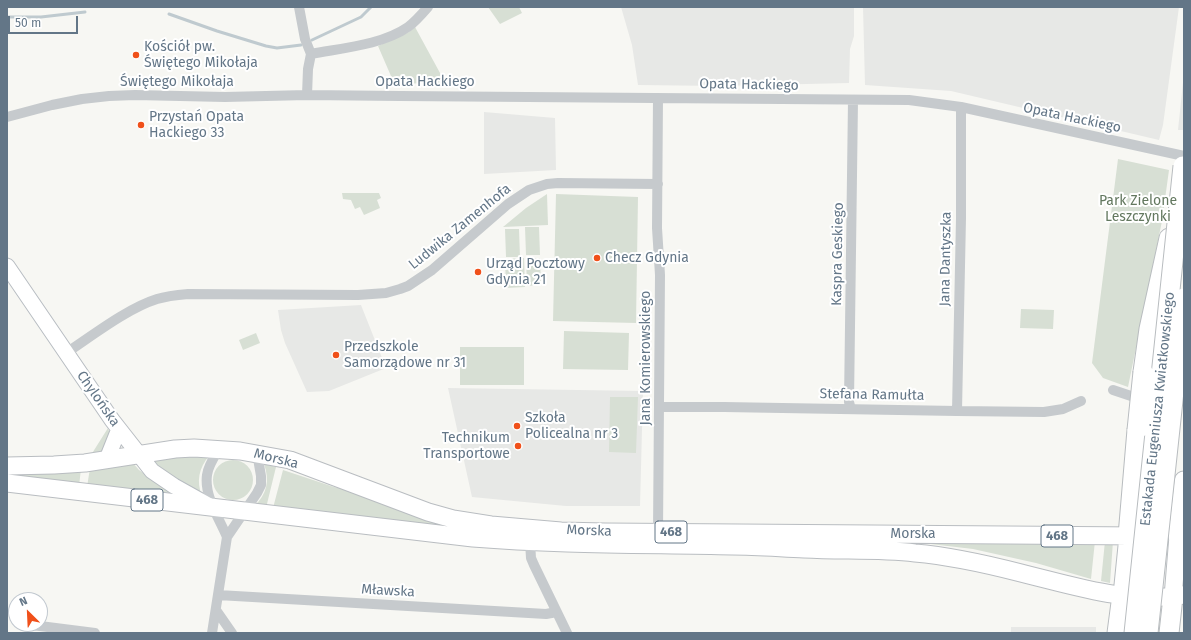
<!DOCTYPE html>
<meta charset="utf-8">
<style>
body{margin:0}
#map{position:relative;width:1191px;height:640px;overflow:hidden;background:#f7f7f3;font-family:"Fira Sans",sans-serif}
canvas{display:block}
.frame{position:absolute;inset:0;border:8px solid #637687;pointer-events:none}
.north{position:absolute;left:8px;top:592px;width:40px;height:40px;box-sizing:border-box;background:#fff;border:1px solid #c1c8cf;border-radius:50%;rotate:336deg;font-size:11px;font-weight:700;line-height:16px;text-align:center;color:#637687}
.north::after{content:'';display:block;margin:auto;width:14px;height:18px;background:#f0501a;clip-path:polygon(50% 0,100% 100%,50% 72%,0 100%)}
.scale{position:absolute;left:8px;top:16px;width:70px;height:18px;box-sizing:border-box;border:2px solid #637687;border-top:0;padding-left:5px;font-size:12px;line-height:14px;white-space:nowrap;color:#637687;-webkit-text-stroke:3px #fff;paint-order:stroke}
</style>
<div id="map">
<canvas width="1191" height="640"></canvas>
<div class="frame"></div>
<div class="north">N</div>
<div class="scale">50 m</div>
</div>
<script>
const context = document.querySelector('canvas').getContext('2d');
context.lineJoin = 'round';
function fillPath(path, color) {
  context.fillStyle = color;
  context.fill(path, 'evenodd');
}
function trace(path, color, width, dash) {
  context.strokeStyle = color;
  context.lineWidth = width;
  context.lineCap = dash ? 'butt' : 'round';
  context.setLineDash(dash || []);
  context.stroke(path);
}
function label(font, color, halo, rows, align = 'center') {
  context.font = font + ' "Fira Sans",sans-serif';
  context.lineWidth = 4;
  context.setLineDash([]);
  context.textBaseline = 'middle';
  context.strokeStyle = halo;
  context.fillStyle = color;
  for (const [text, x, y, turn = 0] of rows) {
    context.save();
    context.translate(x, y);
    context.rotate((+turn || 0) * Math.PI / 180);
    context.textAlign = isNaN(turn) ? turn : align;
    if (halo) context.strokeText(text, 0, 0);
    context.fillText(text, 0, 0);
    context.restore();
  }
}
fillPath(new Path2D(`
 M621,7H854V36L850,49L849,83L721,86L638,85L632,45Z
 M863,7H1179L1163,125L1159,140L951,91L865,85Z
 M1184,73V130H1178Z
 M484,112L555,118L556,170L484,174Z
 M361,305L386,368L329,391L307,392L285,343L281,330L278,310Z
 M448,388L643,391L640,506H566L472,497Z
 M1011,627H1096V633H1011Z`), '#e7e8e6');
fillPath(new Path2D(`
 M488,7H519L522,13L500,24Z
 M415,27L446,84L394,83L378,46L409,32Z
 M1118,159L1169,170L1162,221L1128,387L1103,378L1092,363Z
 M342,193H379L381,198L377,200L380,208L364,215L360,207L355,209L351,200L343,199Z
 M547,194L548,225L503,227L526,208Z
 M556,194L638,197L636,323L553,321Z
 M525,227H539L540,255H526Z
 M505,229H519L520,257H506Z
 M524,258L525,287L506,288L505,259Z
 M526,258H540L541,285L527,286Z
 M1021,309L1054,310L1053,329L1020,328Z
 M564,331L629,333L628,370L563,369Z
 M256,333L260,343L243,350L239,340Z
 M460,347H524V385H460Z
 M610,397H638L636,453L609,452Z
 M108,428L110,434L103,451L91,455Z
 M209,456C199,468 196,481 202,496L145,459Z
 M213 480a20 20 0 1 1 40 0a20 20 0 1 1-40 0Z
 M132,462L139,470L171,493L144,490L87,487L90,468Z
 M264,464L276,467L266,508L254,506C267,495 270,480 264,464Z
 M81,469L79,486L7,477V472Z
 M283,470L334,487L359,493L464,528L273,508Z
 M905,541H1095L1091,579L1036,563L973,549Z
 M1105,541H1113L1110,583L1101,581Z`), '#d7dfd4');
trace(new Path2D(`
 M169,14L217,31L266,46L277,48L301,45
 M7,17H41L85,12
 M312,40L361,17L371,7`), '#bfcacf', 3);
const secondary = new Path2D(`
 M7,266L112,420L152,471L174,486L208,505
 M107,459L119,429`);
const primary = new Path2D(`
 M7,466L54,465L85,463L175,449L194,448L240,451L290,460L428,512L453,519L491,525L561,531L605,532L1141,536
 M7,483L473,538C559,545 645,544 732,546C756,546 780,548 804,549C841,551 879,549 915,553C951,556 986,564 1021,573C1075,586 1128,604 1184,595
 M1122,595L1128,536
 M1173,597L1178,536`);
const highway = new Path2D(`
 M1143,372L1149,329L1169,238
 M1128,536L1137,430
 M1178,536L1184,481
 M1117,633L1122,595
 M1169,633L1173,597`);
trace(secondary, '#b8bdc2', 17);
trace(primary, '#b9bdc1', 19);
trace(highway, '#b8bcbf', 21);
trace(new Path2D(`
 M299,7L305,39L311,54L308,69L307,95
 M311,54C342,48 382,45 408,27C415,22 422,14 428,7
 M658,98L657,228L660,275L658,532
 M7,117L52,105L82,99L109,96L135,95L225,97L307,95L400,96L909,100L961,107L1184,156
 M66,353C93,335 128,308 157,299C167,296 177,295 188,294L358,295L386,293L400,289L408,286L432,270L508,204L529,190L547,184L558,183L658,184
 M1113,390L1143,400
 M660,407H724L957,411L1044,412L1063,409L1081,401
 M851,409L849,402L853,100
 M957,411L961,218V107
 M219,449C214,457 208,466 207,475C204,496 219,518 227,537
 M530,542L531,558L534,565L567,633
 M218,595L546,614L557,612
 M216,610L232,633
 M24,624L95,633
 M212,633L227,537L257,493L261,485V476L257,453`), '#c6cacd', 10);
trace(secondary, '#fff', 15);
trace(primary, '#fff', 17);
trace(highway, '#fff', 19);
const highwayBridge = new Path2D(`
 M1137,430L1143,372
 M1134,633L1183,166
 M1148,633L1184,298`);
trace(highwayBridge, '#b8bcbf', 21, []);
trace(highwayBridge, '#fff', 19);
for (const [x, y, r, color] of [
 [136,55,4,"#f0501a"],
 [141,125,4,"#f0501a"],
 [597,258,4,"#f0501a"],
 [478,272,4,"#f0501a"],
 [336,355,4,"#f0501a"],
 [517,426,4,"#f0501a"],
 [518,446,4,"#f0501a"]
]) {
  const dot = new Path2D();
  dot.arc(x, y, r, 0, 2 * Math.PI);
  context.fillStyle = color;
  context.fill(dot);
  trace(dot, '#fff', 1.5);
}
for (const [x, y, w] of [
 [147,500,32],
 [671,532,32],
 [1057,536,32]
]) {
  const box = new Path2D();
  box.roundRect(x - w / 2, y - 11, w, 22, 3);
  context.fillStyle = '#fff';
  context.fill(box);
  trace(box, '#637687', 1);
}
label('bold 13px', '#637687', null, [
 ["468",147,500],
 ["468",671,532],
 ["468",1057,536]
]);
label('14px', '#637687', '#fff', [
 ["Kościół pw.",144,47],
 ["Świętego Mikołaja",144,63],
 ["Przystań Opata",149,117],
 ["Hackiego 33",149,133],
 ["Checz Gdynia",605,258],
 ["Urząd Pocztowy",486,264],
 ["Gdynia 21",486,280],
 ["Przedszkole",344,347],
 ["Samorządowe nr 31",344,363],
 ["Szkoła",525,418],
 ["Policealna nr 3",525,434],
 ["Technikum",510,438,"right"],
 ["Transportowe",510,454,"right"]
], 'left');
label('14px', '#637687', '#fff', [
 ["Świętego Mikołaja",177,82],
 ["Opata Hackiego",425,82],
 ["Opata Hackiego",749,85,1],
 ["Opata Hackiego",1072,118,12],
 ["Ludwika Zamenhofa",460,227,-39],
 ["Kaspra Geskiego",838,254,-89],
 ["Jana Dantyszka",946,259,-89],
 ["Jana Komierowskiego",646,358,-90],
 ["Stefana Ramułta",872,395,1],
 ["Chylońska",98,399,55],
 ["Estakada Eugeniusza Kwiatkowskiego",1158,409,-84],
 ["Morska",276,459,14],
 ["Morska",589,531,2],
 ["Morska",913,534],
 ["Mławska",388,591,3]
]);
label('14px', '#63785f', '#fff', [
 ["Park Zielone",1138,201],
 ["Leszczynki",1138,217]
]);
</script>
